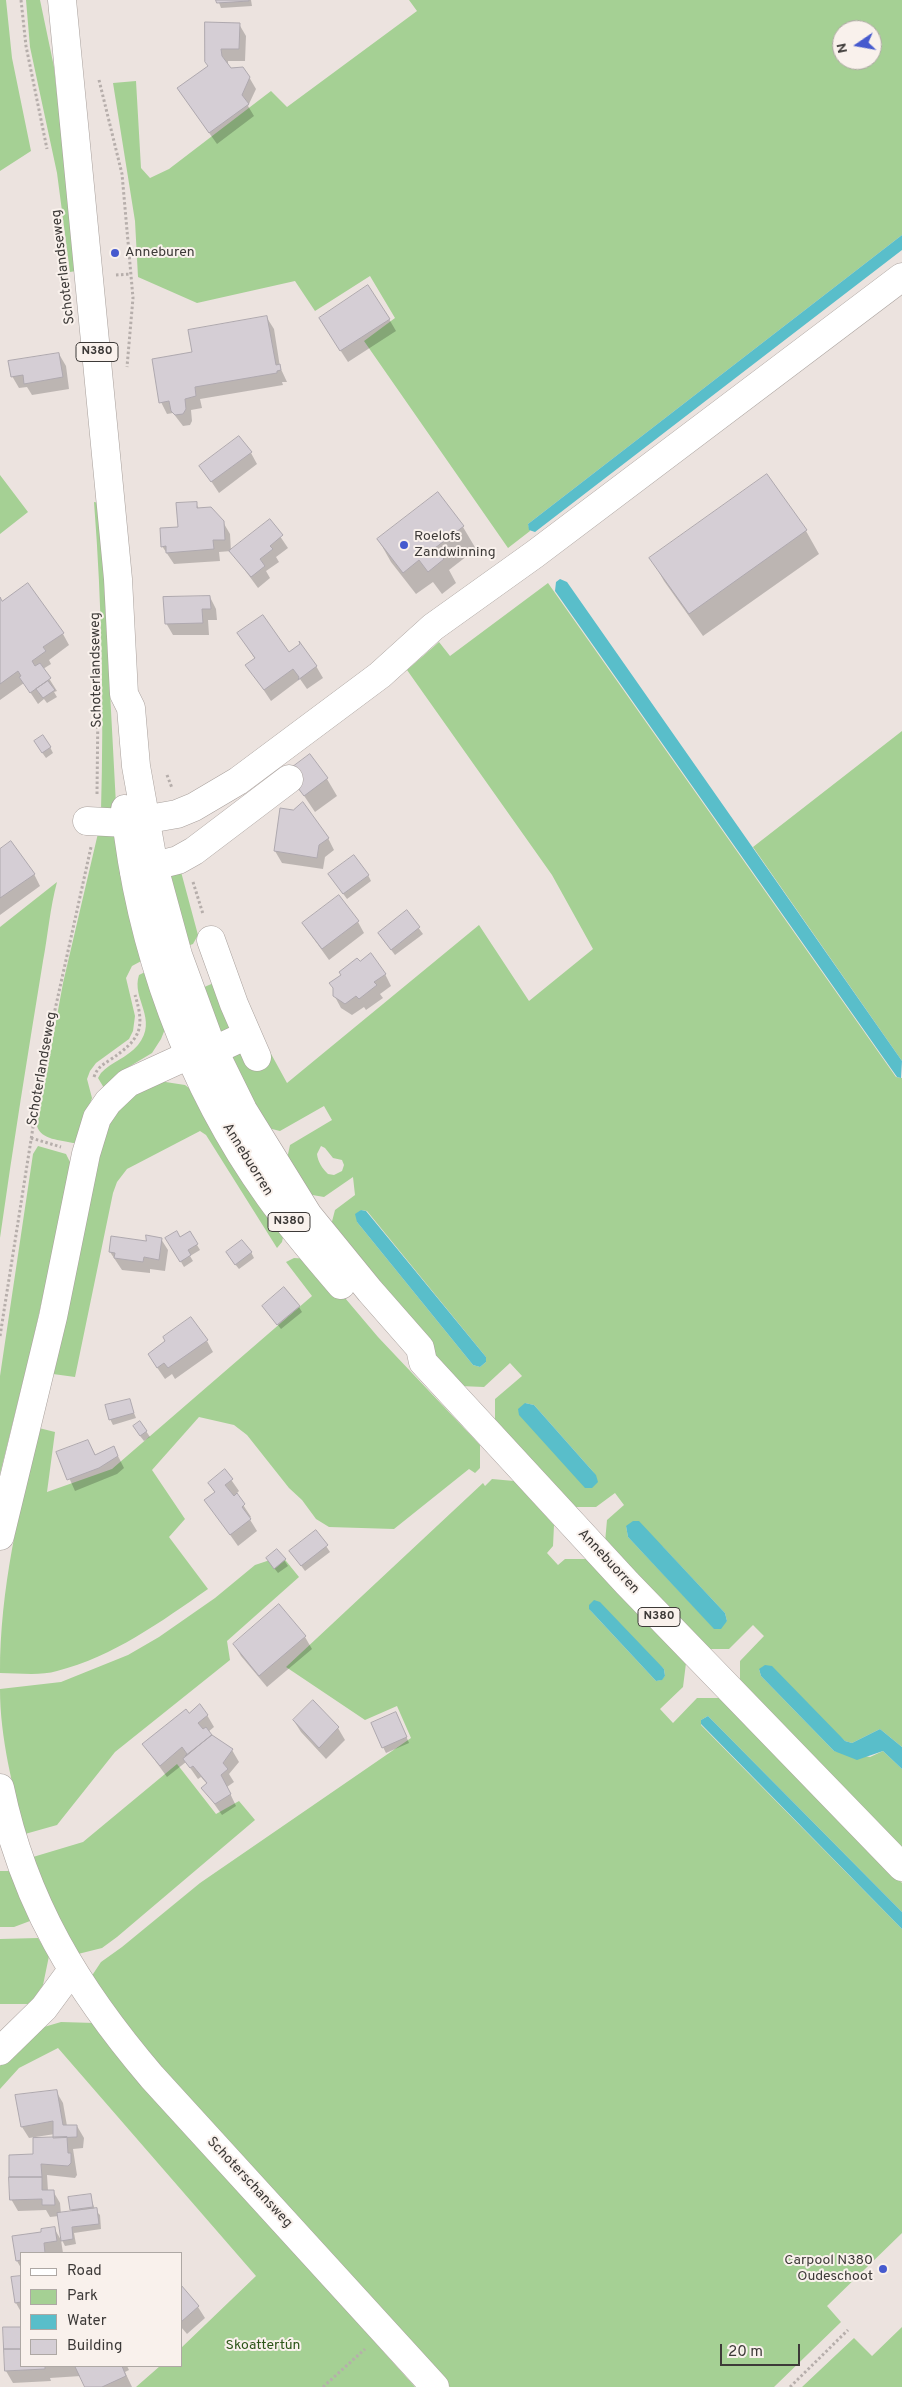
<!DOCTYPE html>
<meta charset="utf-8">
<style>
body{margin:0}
#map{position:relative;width:902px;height:2387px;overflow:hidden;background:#ece3df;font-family:Overpass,sans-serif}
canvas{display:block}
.legend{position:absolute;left:20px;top:2252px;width:162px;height:115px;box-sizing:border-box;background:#f9f1ec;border:1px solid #aea8a4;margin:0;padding:6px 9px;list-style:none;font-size:15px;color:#3d3a38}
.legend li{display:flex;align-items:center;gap:10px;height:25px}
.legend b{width:25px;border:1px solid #aea8a4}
.north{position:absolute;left:832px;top:20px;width:50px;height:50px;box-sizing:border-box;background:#f9f1ec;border:1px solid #aea8a4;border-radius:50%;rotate:258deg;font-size:14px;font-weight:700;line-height:20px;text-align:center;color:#3d3a38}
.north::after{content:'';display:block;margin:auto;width:18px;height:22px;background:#465ace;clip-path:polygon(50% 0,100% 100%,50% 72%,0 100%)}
.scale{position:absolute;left:720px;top:2344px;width:80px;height:22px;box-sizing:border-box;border:2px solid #3d3a38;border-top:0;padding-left:6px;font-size:15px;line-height:18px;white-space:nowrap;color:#3d3a38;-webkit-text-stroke:4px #f9f1ec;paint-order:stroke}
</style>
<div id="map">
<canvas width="902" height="2387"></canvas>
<ul class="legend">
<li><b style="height:6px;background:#fff"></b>Road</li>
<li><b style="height:14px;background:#a5d094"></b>Park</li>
<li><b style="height:14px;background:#59beca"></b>Water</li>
<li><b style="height:14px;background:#d5ced5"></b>Building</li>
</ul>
<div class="north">N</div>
<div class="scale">20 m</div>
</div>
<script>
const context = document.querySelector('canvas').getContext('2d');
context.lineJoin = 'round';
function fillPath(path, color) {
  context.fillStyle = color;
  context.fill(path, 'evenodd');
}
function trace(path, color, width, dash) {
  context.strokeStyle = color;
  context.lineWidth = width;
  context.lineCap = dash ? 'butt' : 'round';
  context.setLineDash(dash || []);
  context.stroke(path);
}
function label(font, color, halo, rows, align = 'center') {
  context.font = font + ' Overpass,sans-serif';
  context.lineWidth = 4;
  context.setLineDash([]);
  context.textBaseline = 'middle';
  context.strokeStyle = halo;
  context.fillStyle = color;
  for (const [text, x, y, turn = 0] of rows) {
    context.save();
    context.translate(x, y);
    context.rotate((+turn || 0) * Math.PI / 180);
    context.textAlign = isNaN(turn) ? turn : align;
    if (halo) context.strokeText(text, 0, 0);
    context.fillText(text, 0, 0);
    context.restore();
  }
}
fillPath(new Path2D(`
 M0,0H6L12,58L31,151L0,171Z
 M26,0H40L54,67L76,271L70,272L57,173L30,47Z
 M409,0H902V235L528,524L530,531L508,548L364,341L395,318L370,276L315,311L295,281L197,303L138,277L135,221L113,83L136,81L141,168L150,178L169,169L271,91L287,107L417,11ZM842,30H872V60H842Z
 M0,475L28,512L0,534Z
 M94,502L100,503L116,805L114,809L101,811C104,708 102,605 94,502Z
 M548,583L896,1077L902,1078V1747L880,1729L852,1743L845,1741L759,1669L761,1676L834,1751L870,1757L883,1751L902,1769V1848L740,1684V1661L764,1636L753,1625L729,1649H705L605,1542L607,1520L624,1505L615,1493L596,1507H573L495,1424V1399L522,1376L510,1363L484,1387L460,1386L329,1233L335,1210L355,1195L353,1177L324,1197L301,1193L285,1168L290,1145L332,1120L324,1106L280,1131L260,1126L228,1060L239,1048L249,1062L270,1052L287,1083L479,925L529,1001L593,949L552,875L407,670L439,642L450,656ZM321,1146L325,1148L333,1158L342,1160L344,1165L342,1171L334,1175L328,1174C322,1168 318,1162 317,1154ZM361,1210L367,1211L486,1357V1362L480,1367L473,1365L357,1222ZM525,1403L534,1405L596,1475ZM626,1526L663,1547L725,1613L727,1621L714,1628L628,1537Z
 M902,731V1061L753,847Z
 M99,829H116L145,959L132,966L126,978L135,1016L133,1031L129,1039L96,1063L90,1071L87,1079L92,1098L76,1143H73C61,1140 41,1140 37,1126L63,983Z
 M180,868L198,935L193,944L182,948L163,877Z
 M57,882C50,908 48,934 43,961C28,1053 13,1145 0,1238V927Z
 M149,970L165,1029L161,1039L152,1053L122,1071L104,1088L98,1078L101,1073C111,1062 127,1058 138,1045C159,1019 131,999 139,975Z
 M216,982L233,1029L224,1039L202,988Z
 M159,1081L185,1085L198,1095L285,1228L282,1242L277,1248L206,1135L200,1131L127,1169L117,1182L113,1193L75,1377L53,1374L104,1129C117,1108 135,1091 159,1081Z
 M38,1146L66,1154L72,1166L32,1345L0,1474V1376L33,1154Z
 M294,1258L312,1259L378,1337L480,1445V1468L475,1473L469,1469L394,1529L329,1527L316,1519L302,1500L289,1488L247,1435L234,1425L199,1417L152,1470L185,1519L169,1537L208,1589C162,1621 113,1657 57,1671C40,1676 18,1673 0,1673C0,1589 19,1509 39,1428L55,1432L47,1492L112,1469L312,1296L286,1262Z
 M492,1479L514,1481L554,1525L553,1546L547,1553L558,1565L565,1559H588L686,1663L683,1687L660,1709L673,1723L697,1698H719L902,1883V1912L708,1716L701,1720V1725L902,1929V2233L827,2306L841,2322L774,2387H450L188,2107L89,1980L101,1962L122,1947L200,1883L411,1738L397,1706L365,1720L286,1667L483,1483L485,1486ZM589,1609L664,1669L665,1676L661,1680L656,1681Z
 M282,1556L299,1577L227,1641L230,1660L115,1752L57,1825L25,1834C13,1788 0,1738 0,1689L61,1682L128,1655L159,1637L215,1598L255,1565Z
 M177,1764L216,1814L239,1801L255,1820L117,1937L102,1948L78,1954L49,1899L33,1857L83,1842Z
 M0,1871H10L30,1921L14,1927H0Z
 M38,1938L49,1956L43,1985L30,2004H0V1939Z
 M61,2022L95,2023L296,2254L415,2387H136L160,2366H181V2348L256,2276L58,2048L19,2068L0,2089V2066L44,2027Z
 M902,2327V2387H802L854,2338L872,2356Z`), '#a5d094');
fillPath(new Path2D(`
 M902,235V250L535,532L529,530L528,524Z
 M560,579L567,582L902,1061L901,1078L897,1077L555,591L556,582Z
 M361,1210L366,1211L486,1357V1362L480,1367L473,1365L357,1222L355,1214Z
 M525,1403L534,1405L596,1475L598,1482L592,1488H585L519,1415L518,1409Z
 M633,1521H639L725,1613L727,1621L721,1629H714L628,1537L626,1526Z
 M594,1600L600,1602L664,1669L665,1676L662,1680L656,1681L589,1609V1605Z
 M765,1665L772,1666L845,1741L852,1743L880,1729L902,1747V1769L883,1751L857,1760L834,1751L761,1676L759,1669Z
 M708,1716L902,1912V1929L701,1724V1720Z`), '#59beca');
fillPath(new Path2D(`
 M218,0H251L252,6L221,8Z
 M239,24L246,36L245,61H228V66L230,70L249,77L256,89L248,106L254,116L217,144L178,89L209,66L206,61Z
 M267,318L274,329L280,367L287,382H282L283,385L200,399L202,408L191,410L192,421L190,425L183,426L173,413L167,414L161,402L193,353Z
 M389,319L396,331L348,362L327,330Z
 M59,354L66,366L69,389L32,395L27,387L19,388L12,376Z
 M251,453L257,464L219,493L201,466Z
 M767,476L806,531L819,554L703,636L664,581L651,558Z
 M196,503L199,509L223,522L230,534L231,551L269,520L288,548L276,557L279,562L266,571L270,578L258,588L231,551L219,552L220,561L174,564L162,546L179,528Z
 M463,527L476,549L449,570L456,583L442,594L433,582L416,594L391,562L378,539Z
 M210,597L216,609L217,620H208L209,635H173L166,623Z
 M0,600L2,603L63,634L69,645L49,660L51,664L43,669L57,691L54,692L57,697L47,703L44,699L38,704L24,683L0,700Z
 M239,634L316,666L323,678L307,689L300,679L271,701L247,665L255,659Z
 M38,747H50L53,753L46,758Z
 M288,772L327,779L337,796L315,812Z
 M293,812L328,838L334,850L325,857L323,869L282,863L275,851Z
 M0,850L34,874L40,886L0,915Z
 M368,875L371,881L347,899L333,880Z
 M407,912L423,934L395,955L383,939Z
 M358,922L364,933L329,960L303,924Z
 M359,963L385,974L391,986L380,994L383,998L366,1010L364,1007L352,1015L341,1008L334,995Z
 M190,1233L200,1250L190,1256L193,1261L184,1267L167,1238L180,1239Z
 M161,1239L168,1250L165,1271L150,1269V1273L122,1270L110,1252Z
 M251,1252L254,1258L239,1269L230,1258Z
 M263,1306L299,1307L302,1312L281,1329Z
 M207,1341L213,1352L175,1379L172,1374L165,1379L156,1366Z
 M129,1400L136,1418L113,1425L110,1419Z
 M146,1431L150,1437L144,1441L137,1432Z
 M88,1441L96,1456L114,1448L124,1468L117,1474L75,1491L58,1453Z
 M225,1471L239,1491L236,1494L251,1517L249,1518L257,1531L238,1546L206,1501L215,1493L209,1483Z
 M316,1531L330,1552L305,1571L294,1556Z
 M284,1560L288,1566L278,1573L271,1564Z
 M279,1606L305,1637L312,1649L267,1687L241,1656L234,1644Z
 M313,1702L338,1728L345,1740L326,1759L301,1732L294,1721Z
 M189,1715H207L214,1727L208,1732L232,1750L239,1762L229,1774L234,1782L227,1787L236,1806L222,1815L203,1788L207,1784L201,1777L198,1779L186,1762L167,1777L144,1745Z
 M399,1719L409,1743L386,1753L383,1747Z
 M56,2091L63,2103L67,2126H77L84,2138L83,2148L73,2149L77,2175L75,2178L47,2175L48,2191H53L60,2203L61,2214L73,2213L71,2209L90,2195L95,2210L100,2215L101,2229L74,2233L76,2244L65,2246L62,2240L59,2216L50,2217L46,2210L18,2211L11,2199L35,2155L55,2139V2134L29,2138L22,2127Z
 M54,2228L61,2240L63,2253H21V2268L17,2261L14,2237L43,2233Z
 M21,2277V2312L16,2303L12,2278Z
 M181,2288L198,2307L205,2318L187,2334L181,2327Z
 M21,2328V2366H127L129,2370L125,2372L132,2387H87L81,2376L50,2378L51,2381L13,2383L6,2371L4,2329Z`), '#0003');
const building = new Path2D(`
 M216,0H249V1L217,3Z
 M205,22L240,23L239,49H221L222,56L231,68L243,67L250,77L242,95L249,104L209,133L177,88L208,66L205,62Z
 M368,285L390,319L340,351L319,318Z
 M267,316L276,365L280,364L281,370L277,371V373L195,387L196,396L185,399L186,409L183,414L175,415L171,411L169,401L159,403L152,359L192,352L188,330Z
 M59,353L63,377L24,384L23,375L11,377L8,361Z
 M239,436L252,452L211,482L199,466Z
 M767,474L807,530L689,614L649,558Z
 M438,492L464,526L435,548L444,559L428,572L419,560L403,573L377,539Z
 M197,502V508L211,507L224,521L225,540H213L214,549L166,553V546L161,547L160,528L178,527L176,503Z
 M270,519L283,535L270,546L273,549L260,559L265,566L251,577L229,551Z
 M28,583L64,633L43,647L46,651L32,661L35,666L40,663L51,678L30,693L19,677L21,676L18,671L0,684V597L2,601Z
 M210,596L211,609H202L203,623L165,624L163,597Z
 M263,615L289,652L300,644L299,641L317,666L298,680L299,677L293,669L264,690L245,665L255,658L237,633Z
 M48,681L55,690L43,698L36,689Z
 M43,735L51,747L42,753L34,741Z
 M310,754L328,778L304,796L286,772Z
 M303,802L329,838L319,845L317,858L274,851L280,808L293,810Z
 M11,841L35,874L0,898V849Z
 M354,855L369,875L343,894L328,874Z
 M339,895L359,921L322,949L302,923Z
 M407,910L420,927L391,950L378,933Z
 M371,953L386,974L374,982L377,985L359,999L356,996L345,1004L333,996V988L329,983L341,975L339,972L357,958L360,961Z
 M177,1231L180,1237L190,1231L198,1244L188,1250L191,1255L180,1262L165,1238Z
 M146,1235L162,1238L159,1260L144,1257L143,1262L114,1258L115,1253L109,1252L111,1236L146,1241Z
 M242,1240L252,1252L235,1265L226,1252Z
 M284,1287L300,1306L277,1325L262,1306Z
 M191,1317L208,1340L168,1368L164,1363L157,1368L148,1354L165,1341L163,1337Z
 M130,1399L134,1413L109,1420L105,1405Z
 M140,1421L147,1431L140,1436L133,1426Z
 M88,1440L95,1455L114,1446L118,1456L99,1468L67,1480L56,1452Z
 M225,1469L233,1479L225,1485L234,1496L237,1493L245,1504L242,1507L251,1519L230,1535L204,1500L215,1492L208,1483Z
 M316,1530L328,1545L301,1566L289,1551Z
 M277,1549L286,1559L274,1569L266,1558Z
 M279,1604L306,1636L259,1676L233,1644Z
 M313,1700L339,1727L319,1748L293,1720Z
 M200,1704L208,1715L198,1723L203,1729L206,1727L212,1735L185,1756L187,1754L182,1747L160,1766L142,1744L186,1709L189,1713Z
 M396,1712L407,1737L382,1748L371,1723Z
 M212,1735L233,1749L223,1763L228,1769L221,1775L231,1794L215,1804L201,1788L207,1783L193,1766L190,1768L183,1759Z
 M57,2090L63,2125H77V2137L53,2138V2121L21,2127L15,2095Z
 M67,2137L68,2153H71V2163L68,2166L41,2164L42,2177H9V2155L33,2154V2138Z
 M9,2177H42V2190H54L55,2205H42V2199L10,2200Z
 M91,2194L93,2207L70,2210L68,2197Z
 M97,2208L99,2224L72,2227L73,2239L61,2241L57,2213Z
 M55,2227L57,2241L44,2243L45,2253H21V2260L16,2261L12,2236L41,2232V2229Z
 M21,2276V2302L15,2303L11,2277Z
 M181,2285L199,2306L181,2322Z
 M3,2327H21V2349H4Z
 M4,2349H21V2366H55H45V2369L5,2371Z
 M75,2366H122L126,2376L102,2387H85Z`);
fillPath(building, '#d5ced5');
trace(building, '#aea8ae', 1);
const minor = new Path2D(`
 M87,821L126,823L177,814L194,807L238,781L380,675L433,627L535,554L902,277
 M134,871L178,860L194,851L289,779
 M211,940L234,1004L257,1057
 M0,1536L53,1317L86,1154L97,1118L108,1102L128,1083L211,1045L219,1048L247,1035
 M0,1788C24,1903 77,1989 152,2077L435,2387
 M0,2051L44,2008L72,1970`);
const major = new Path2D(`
 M62,0L118,579L124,694L131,708L136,766L154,867L178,955L211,1045L243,1110L308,1215L370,1291L420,1348L423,1362L627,1583L902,1867
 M125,809C139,946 189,1085 269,1196C291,1227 316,1256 341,1285`);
trace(minor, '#a9a19d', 29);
trace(major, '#a9a19d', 29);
trace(new Path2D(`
 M21,0L26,46L47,149
 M99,80L122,174L133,298L127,367
 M116,275L131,274
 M167,775L172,788
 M97,794L98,705
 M193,882L203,914
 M94,1077C97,1068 102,1065 110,1060C139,1040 146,1030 135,995
 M31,1138L61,1147
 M0,1336L43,1064L91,847
 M323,2387L365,2349
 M790,2387L848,2330`), '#b6aeab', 3, [2.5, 2.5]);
trace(minor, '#fff', 28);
trace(major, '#fff', 28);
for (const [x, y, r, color] of [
 [115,253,5,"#465ace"],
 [404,545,5,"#465ace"],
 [883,2269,5,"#465ace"]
]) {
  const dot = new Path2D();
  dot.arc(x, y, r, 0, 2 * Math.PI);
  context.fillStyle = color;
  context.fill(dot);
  trace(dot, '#f9f1ec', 2);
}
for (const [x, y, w] of [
 [97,352,42],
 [289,1222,42],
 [659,1617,42]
]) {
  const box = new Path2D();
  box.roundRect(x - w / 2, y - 9.5, w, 19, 4);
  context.fillStyle = '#f9f1ec';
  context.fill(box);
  trace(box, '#3d3a38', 1);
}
label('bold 12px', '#3d3a38', null, [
 ["N380",97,352],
 ["N380",289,1222],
 ["N380",659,1617]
]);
label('14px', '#3d3a38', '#f9f1ec', [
 ["Anneburen",125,253],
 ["Roelofs",414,537],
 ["Zandwinning",414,553],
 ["Carpool N380",873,2261,"right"],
 ["Oudeschoot",873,2277,"right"]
], 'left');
label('14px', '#3d3a38', '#f9f1ec', [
 ["Schoterlandseweg",64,267,-97],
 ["Schoterlandseweg",97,670,-91],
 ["Schoterlandseweg",43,1069,-80],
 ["Annebuorren",247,1160,58],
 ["Annebuorren",608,1562,47],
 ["Schoterschansweg",249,2183,47]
]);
label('14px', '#2c5518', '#f9f1ec', [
 ["Skoattertún",263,2346]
]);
</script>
